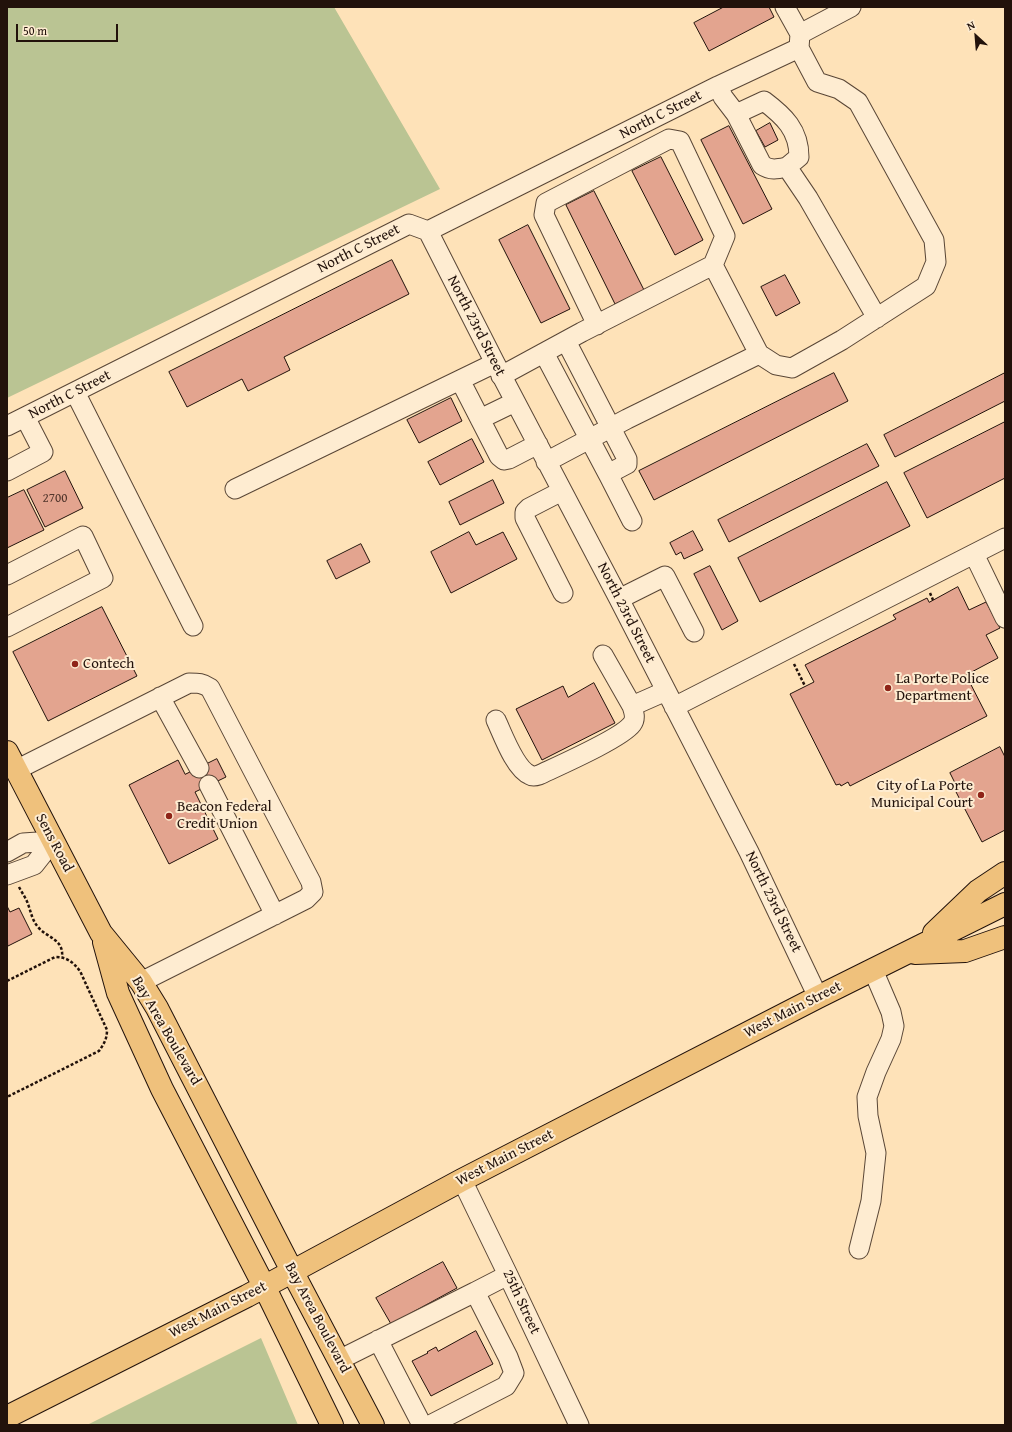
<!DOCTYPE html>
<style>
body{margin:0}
#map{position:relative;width:1012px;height:1432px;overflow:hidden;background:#fee2b8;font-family:"Gentium Book Plus",serif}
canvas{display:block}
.frame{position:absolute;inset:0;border:8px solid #22120b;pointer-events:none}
.north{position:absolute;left:956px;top:16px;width:40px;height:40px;-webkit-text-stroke:3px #feecd1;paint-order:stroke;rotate:334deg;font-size:11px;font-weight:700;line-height:16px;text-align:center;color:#22120b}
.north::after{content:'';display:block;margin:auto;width:14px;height:18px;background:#22120b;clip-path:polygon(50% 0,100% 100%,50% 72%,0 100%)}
.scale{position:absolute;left:16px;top:24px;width:102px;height:18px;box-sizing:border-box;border:2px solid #22120b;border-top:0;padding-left:5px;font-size:12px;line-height:14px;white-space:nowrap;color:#22120b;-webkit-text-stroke:3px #feecd1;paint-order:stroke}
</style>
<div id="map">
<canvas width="1012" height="1432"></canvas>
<div class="frame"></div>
<div class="north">N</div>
<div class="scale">50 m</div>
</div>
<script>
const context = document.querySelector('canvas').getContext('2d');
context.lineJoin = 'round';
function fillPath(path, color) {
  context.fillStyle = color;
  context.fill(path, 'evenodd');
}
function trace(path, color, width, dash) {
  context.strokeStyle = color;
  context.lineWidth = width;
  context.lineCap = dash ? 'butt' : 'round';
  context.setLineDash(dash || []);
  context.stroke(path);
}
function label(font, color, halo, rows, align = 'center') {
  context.font = font + ' "Gentium Book Plus",serif';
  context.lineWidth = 4;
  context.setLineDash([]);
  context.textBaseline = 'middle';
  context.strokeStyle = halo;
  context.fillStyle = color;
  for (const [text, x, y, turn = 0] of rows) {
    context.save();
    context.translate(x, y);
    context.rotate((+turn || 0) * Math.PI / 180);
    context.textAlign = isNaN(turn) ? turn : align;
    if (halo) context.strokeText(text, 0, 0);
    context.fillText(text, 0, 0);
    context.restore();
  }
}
fillPath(new Path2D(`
 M7,7H334L440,189L7,398Z
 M261,1338L298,1425H87Z`), '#bac493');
const building = new Path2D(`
 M724,7H769L774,17L709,51L694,23Z
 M770,123L778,140L765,147L756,131Z
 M729,126L772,209L743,224L701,140Z
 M661,157L703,240L675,255L632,171Z
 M594,191L644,290L615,304L566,205Z
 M528,225L570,309L541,323L499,240Z
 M392,260L409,294L284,357L290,370L248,391L242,379L187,407L169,372Z
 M785,275L800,303L776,316L761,287Z
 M834,373L848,401L654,500L639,471Z
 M1005,373V401L895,457L884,435Z
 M451,398L462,421L419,443L407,420Z
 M1005,422V478L927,518L904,473Z
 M472,439L484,462L440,485L428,462Z
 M867,444L879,466L729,542L718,520Z
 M65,471L83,508L45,527L27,490Z
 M493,480L504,503L460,525L449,502Z
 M887,482L910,526L760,602L738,558Z
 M24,490L44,530L7,548V498Z
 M693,531L703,550L684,559L681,552L676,555L670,543Z
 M469,532L476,545L503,532L517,559L451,593L431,552Z
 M361,544L370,562L336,579L327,561Z
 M710,566L738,621L722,630L694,574Z
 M958,587L969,610L986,602L1000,628L986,635L998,658L966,675L987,716L850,786L848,782L841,786L840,784L836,785L790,694L814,682L805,665L896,619L893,615L927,598L929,602Z
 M102,607L137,676L48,721L13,652Z
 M594,683L615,723L542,760L516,709L563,686L568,697Z
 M1000,747L1005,757V830L982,842L955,790L958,789L950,773Z
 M217,759L226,777L195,792L218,839L169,864L129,785L178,760L185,774Z
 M7,906L10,912L19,908L32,934L8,946Z
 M443,1262L457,1288L391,1324L376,1298Z
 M476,1331L493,1364L431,1396L412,1361L428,1353L427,1352L436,1347L438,1351Z`);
fillPath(building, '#e3a48f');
trace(building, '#22120b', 1);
const minor = new Path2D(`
 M800,34L851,7
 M718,86L723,97L736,114L764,101C784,116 799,130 799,157L787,167L808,198L877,318
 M736,114L762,165C771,171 778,169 787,167
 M428,231L495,363L619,599L749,852L818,997
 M597,325L544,215L546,203L669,139L680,141L725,236L713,265
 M566,341L627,459V464L608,474L632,521
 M544,353L608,474
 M501,376L582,332L713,265L759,354
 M460,380L499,456L504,460L509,459L538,444
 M75,392L193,626
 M480,419L515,402
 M7,426L409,224L428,231L718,86L799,48
 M546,462L627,419L759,354L776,365L792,368L842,340L926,286L936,262L934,240L858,102L839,89L817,82L799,48L800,34L785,7
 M7,471L43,452L25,417
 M235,489L495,363
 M562,491L529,508L525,512V518L563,593
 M974,554L1005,618
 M7,575L83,536L103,578L7,627
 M619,599L665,576L694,632
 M160,697L199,768
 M632,706L666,691
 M674,707L1005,538
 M496,720C503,735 515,769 530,775C533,777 536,776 539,775C558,766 622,738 632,724C636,719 634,712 632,706L603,655
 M16,770L189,683C198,683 203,683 210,688L311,882L313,892L306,899L141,982
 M209,785L275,915
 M7,852L23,843L53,841
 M7,875L34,865L53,841
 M462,1180L508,1275L579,1425
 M859,1249L871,1201L876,1153L868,1116L867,1097L876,1072L891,1039L894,1026L891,1012L873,970
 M475,1292L508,1275
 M378,1340L422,1425
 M339,1360L475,1292L508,1357L514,1373L506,1386L430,1425`);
const major = new Path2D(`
 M7,752L101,933L141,982L157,1008L292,1271L373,1425
 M934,933L978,891L1005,873
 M104,942L118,993L162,1089L264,1286L332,1425
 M915,953L965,951L1005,937
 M7,1417L247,1296L462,1180L818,997L1005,904`);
trace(minor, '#594636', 21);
trace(major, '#22120b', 24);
trace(new Path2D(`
 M930,593L933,600
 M794,664L805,686
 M19,887C22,893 26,898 28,904C31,912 32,920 38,927C47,938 64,939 62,957
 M7,981L55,957C67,957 73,962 80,971L107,1030C107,1039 104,1044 99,1051L7,1097`), '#22120b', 2.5, [3, 2]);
trace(minor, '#feecd1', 19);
trace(major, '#efc17c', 22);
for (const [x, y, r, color] of [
 [75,664,4,"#8f2418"],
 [888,688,4,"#8f2418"],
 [981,795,4,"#8f2418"],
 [169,816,4,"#8f2418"]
]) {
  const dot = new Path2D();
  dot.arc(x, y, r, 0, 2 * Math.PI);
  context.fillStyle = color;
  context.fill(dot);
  trace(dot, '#feecd1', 1.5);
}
label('13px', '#52362c', null, [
 ["2700",55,499]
]);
label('15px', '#22120b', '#feecd1', [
 ["North C Street",661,115,-27],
 ["North C Street",359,249,-27],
 ["North 23rd Street",476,326,63],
 ["North C Street",70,395,-27],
 ["North 23rd Street",626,613,63],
 ["Sens Road",54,843,62],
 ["North 23rd Street",773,902,64],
 ["West Main Street",793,1010,-27],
 ["Bay Area Boulevard",166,1031,60],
 ["West Main Street",505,1158,-27],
 ["25th Street",521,1302,65],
 ["West Main Street",218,1310,-27],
 ["Bay Area Boulevard",317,1318,62]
]);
label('15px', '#22120b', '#feecd1', [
 ["Contech",83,664],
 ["La Porte Police",896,679],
 ["Department",896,696],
 ["City of La Porte",973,786,"right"],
 ["Municipal Court",973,803,"right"],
 ["Beacon Federal",177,807],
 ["Credit Union",177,824]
], 'left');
</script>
